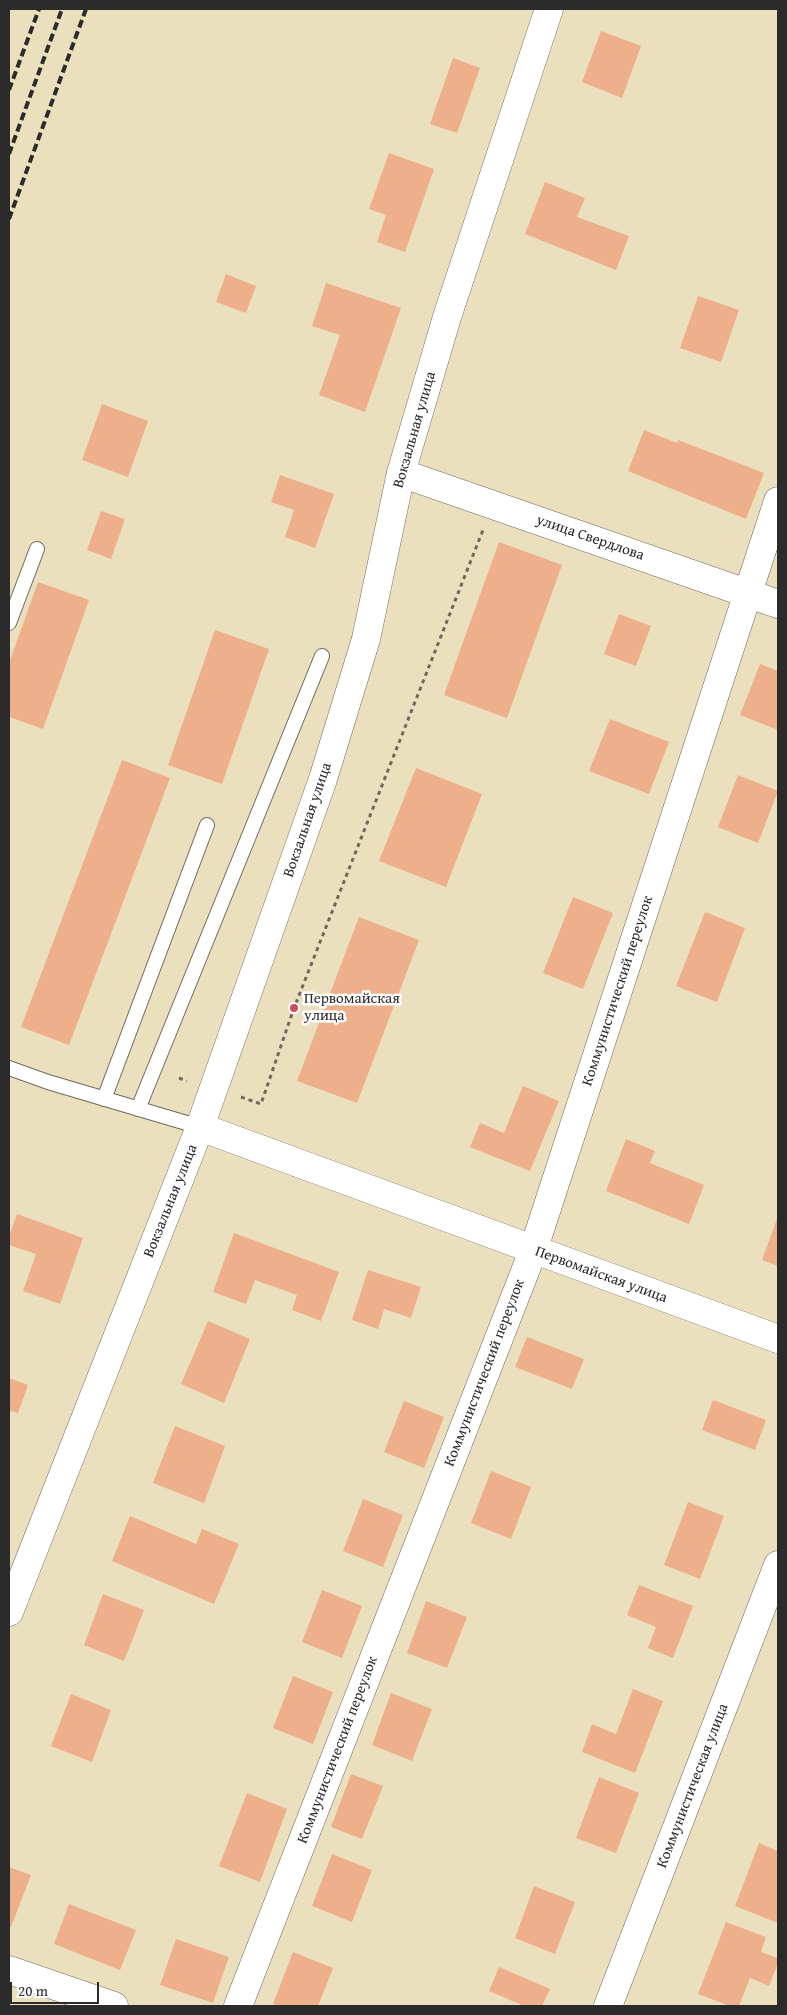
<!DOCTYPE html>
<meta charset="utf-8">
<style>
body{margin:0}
#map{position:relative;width:787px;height:2015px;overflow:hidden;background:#eae0be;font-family:"Gentium Book Plus",serif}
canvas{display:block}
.frame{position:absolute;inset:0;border:10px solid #2b2b2b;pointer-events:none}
.scale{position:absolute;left:10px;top:1982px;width:89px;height:22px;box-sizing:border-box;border:2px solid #2b2b2b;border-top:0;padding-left:6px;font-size:15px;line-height:18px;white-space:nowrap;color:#2b2b2b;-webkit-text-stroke:4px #fff;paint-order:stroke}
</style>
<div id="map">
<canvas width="787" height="2015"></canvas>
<div class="frame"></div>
<div class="scale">20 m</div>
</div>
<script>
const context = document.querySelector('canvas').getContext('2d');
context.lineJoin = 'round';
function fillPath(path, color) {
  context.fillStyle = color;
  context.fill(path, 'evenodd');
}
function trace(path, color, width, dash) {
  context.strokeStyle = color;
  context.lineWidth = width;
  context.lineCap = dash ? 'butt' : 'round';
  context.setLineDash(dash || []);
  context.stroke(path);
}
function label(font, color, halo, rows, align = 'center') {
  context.font = font + ' "Gentium Book Plus",serif';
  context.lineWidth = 5;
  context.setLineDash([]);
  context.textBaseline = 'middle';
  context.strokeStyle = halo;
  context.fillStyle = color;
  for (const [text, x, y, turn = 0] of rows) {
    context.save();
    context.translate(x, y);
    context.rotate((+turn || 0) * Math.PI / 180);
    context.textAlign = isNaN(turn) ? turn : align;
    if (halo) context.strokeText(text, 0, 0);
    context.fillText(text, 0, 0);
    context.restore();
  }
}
fillPath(new Path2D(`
 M601,31L641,46L622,98L582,82Z
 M453,58L480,68L457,133L430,124Z
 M389,153L434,169L405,252L377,242L386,215L369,209Z
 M545,182L585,198L577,217L629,236L616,270L525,234Z
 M226,274L256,286L246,313L216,302Z
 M326,283L401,308L365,412L319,395L340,335L312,326Z
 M698,296L739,310L721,362L680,348Z
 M102,404L148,421L128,477L82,460Z
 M644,430L677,443L678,440L764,473L746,519L628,471Z
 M280,475L334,494L315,548L285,537L294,510L271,502Z
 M101,511L125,519L111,559L87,550Z
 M499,542L562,565L507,718L444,695Z
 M38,582L89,600L43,729L9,717V663Z
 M619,614L651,626L636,666L604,654Z
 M215,630L269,649L222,784L168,765Z
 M760,664L778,671V730L740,715Z
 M610,719L669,742L649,794L589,771Z
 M122,760L170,778L69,1045L21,1027Z
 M416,768L482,794L446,887L379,861Z
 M738,775L778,791L758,843L718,827Z
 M573,897L613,913L583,989L543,973Z
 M705,912L745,928L717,1002L676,986Z
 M359,917L419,940L357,1103L297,1081Z
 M523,1086L559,1101L530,1171L470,1147L480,1123L504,1133Z
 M626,1139L655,1151L650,1163L704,1185L689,1224L606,1191Z
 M17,1214L83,1238L60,1304L23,1291L36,1254L9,1245V1237Z
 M778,1216V1266L762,1260Z
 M234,1233L339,1272L321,1321L292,1310L297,1295L255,1280L246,1304L213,1292Z
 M368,1270L421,1287L411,1318L384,1309L378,1329L352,1320Z
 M208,1321L250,1339L224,1403L181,1384Z
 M527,1337L584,1359L572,1389L515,1367Z
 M9,1378L28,1385L18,1413L11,1411L9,1416Z
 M713,1400L766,1420L755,1450L702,1430Z
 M404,1401L444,1417L424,1468L384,1452Z
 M175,1426L225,1446L204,1503L153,1483Z
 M491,1471L531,1487L511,1539L471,1523Z
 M363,1499L403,1515L383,1567L343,1551Z
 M688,1502L724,1516L700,1579L664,1565Z
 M130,1516L196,1544L202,1529L239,1544L214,1604L112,1561Z
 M639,1585L693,1606L673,1658L648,1648L656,1627L627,1615Z
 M322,1590L362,1606L342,1658L302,1642Z
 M103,1594L144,1610L124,1661L84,1645Z
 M426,1601L467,1617L447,1668L407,1653Z
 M293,1676L333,1692L313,1744L273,1728Z
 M633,1689L663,1701L635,1773L582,1752L592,1724L616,1734Z
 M391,1693L432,1709L412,1761L372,1745Z
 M71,1694L111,1710L92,1762L51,1746Z
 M351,1774L383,1786L362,1839L331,1827Z
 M599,1777L639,1793L616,1853L576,1838Z
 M247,1793L287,1809L260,1882L219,1866Z
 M759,1843L778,1851V1923L735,1906Z
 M332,1854L372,1870L352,1922L312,1906Z
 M9,1867L31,1875L11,1927L9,1926Z
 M534,1886L575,1902L555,1954L515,1938Z
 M69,1904L136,1930L120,1970L54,1944Z
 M726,1922L766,1937L761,1952L778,1958V1963L769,1986L750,1978L739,2006H730L698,1994Z
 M176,1939L229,1957L213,2003L160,1985Z
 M293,1952L333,1968L318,2006H279L273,2004Z
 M499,1967L550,1989L542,2006H524L489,1991Z`), '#edb08a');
const lane = new Path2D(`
 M9,623L37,549
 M9,1068L48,1082L200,1127
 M104,1099L207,825
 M138,1109L322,656`);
const street = new Path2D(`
 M401,473L778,604
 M9,1970L114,2006
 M238,2006L533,1251L778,501`);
const secondary = new Path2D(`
 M200,1127L778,1339
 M9,1612L200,1127L323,779L366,639L401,473L447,317L549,9
 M608,2006L778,1565`);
trace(lane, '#6e6a5e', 16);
trace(street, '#6e6a5e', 29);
trace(secondary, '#6e6a5e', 29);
trace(new Path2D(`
 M179,1078L187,1081
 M241,1097L261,1104L294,1008L483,530`), '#6e6a5e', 3, [4, 4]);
trace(lane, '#fff', 14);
trace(street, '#fff', 28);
trace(secondary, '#fff', 28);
trace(new Path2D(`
 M9,90L39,9
 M9,154L62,9
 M9,219L86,9`), '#2b2b2b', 4, [8, 4]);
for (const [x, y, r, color] of [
 [294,1008,5,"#d1495b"]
]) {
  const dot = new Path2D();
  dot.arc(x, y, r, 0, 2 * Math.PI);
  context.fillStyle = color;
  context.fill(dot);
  trace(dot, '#fff', 2);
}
label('15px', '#2b2b2b', '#fff', [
 ["Вокзальная улица",415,430,-74],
 ["улица Свердлова",590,538,19],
 ["Вокзальная улица",308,820,-71],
 ["Коммунистический переулок",618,991,-72],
 ["Вокзальная улица",171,1201,-68],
 ["Первомайская улица",601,1275,20],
 ["Коммунистический переулок",485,1373,-69],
 ["Коммунистический переулок",338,1750,-69],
 ["Коммунистическая улица",693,1786,-69]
]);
label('15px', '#2b2b2b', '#fff', [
 ["Первомайская",304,999],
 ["улица",304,1016]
], 'left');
</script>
